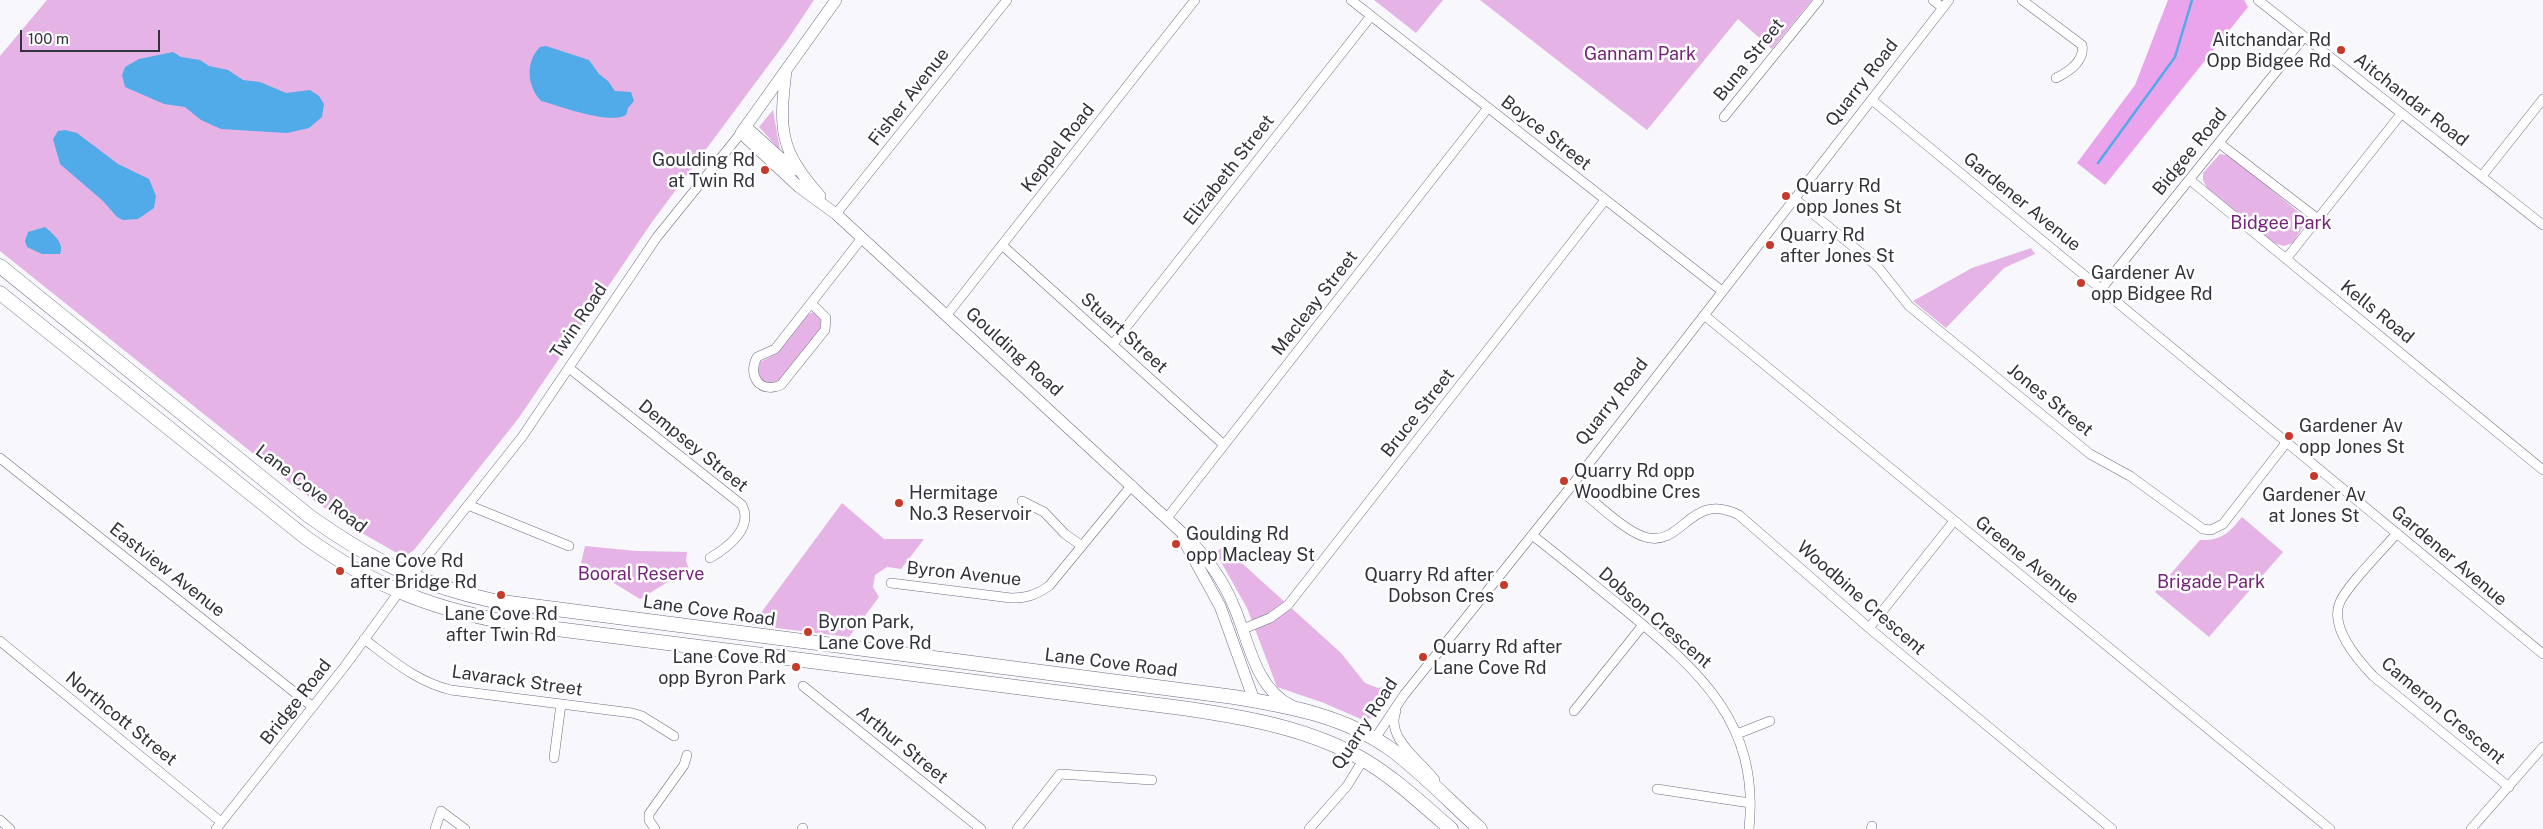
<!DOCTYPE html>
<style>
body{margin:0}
#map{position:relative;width:2543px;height:829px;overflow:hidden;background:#f7f7fc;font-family:"Public Sans",sans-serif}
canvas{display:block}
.scale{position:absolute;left:20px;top:30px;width:140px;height:22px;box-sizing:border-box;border:2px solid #32323c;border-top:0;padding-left:6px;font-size:15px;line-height:18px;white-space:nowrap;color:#32323c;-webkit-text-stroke:4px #fff;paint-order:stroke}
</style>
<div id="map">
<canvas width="2543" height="829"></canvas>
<div class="scale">100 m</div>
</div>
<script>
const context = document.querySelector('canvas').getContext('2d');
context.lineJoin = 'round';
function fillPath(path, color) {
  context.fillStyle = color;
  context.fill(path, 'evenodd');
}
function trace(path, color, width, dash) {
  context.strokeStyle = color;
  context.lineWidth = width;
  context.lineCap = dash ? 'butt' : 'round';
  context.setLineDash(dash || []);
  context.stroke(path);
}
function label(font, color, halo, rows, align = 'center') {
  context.font = font + ' "Public Sans",sans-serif';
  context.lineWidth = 5;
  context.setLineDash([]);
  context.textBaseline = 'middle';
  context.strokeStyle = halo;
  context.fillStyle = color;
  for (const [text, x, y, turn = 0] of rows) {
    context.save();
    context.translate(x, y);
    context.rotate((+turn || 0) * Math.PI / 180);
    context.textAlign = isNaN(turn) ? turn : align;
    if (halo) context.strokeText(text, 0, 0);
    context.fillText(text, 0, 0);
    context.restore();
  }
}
fillPath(new Path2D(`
 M47,0H814L788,39L652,222L518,419L414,550L404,557L353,528L295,487L0,251V56Z
 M1374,0H1443L1416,33Z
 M1480,0H1812L1772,49L1738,19L1647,130Z
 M773,110L780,150L759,127Z
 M2220,154L2231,156L2302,215L2304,225L2293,243L2284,246L2274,243L2207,188L2203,180V173Z
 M2031,248L2035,254L2004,268L1946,328L1913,301L1972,268Z
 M813,312L821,318L820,330L781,379L775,384L763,382L757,374L760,362L776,354L805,316Z
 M842,503L884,539H924L901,569L887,567L875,575L873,587L879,597L849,637L752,625Z
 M2242,517L2283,552L2209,637L2155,592L2200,540C2221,541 2229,533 2242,517Z
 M585,546L637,551L687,552L686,561L689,569L640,599L581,563Z
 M1223,546L1341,653L1365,683L1378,688L1391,685L1394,694L1374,717L1363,720L1324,703L1277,687L1247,608L1216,553Z`), '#e6b3e6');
fillPath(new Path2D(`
 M2168,0H2244L2248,7L2105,185L2077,163L2135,85Z`), '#eaa4ec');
fillPath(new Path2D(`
 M546,46L589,60L599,74L608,81L615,91L631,92L634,101L628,108L626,115C609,125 560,106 541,101C527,86 525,62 540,47Z
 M173,52L181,57L200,60L209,66L228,70L243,80L260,82L286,93L310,90L319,96L324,104L322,117L309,128L287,133L221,129L201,120L185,107L164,104L125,87L122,75L125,67L139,59Z
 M65,130L77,133L118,164L149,179L156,196L154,208L138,219L123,220L117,217L103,201L60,164L53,139L58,131Z
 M45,227C52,233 65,243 60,254H42L27,247L25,241L28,232Z`), '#50abe8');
trace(new Path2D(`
 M2098,163L2175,57L2192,0`), '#50abe8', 2.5);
const minor = new Path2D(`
 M1351,0L1722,291
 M1933,0L1943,8
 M2022,0L2082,45C2085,61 2068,72 2056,78
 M2258,0L2543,225
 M1872,100L2543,654
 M1724,117L1819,0
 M2219,143L2318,219
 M2482,176L2543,99
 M2190,180L2543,470
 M1795,199L1878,267L1909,306L2090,454L2130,476L2203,529L2211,530L2223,524L2286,443
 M836,214L1007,0
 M1002,245L1224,445
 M2286,259L2401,114
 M2102,288L2304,37
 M811,303L826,318L825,330L781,385C760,394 747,376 757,357L775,349L862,238
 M1704,315L2330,829
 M946,316L1195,0
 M1113,344L1371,16
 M569,368L742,505C754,528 727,548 710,558
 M0,458L313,707
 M1573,484C1591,498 1624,531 1645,537C1684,548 1689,490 1739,515L1869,628L2112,829
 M1022,501L1044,512L1065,534L1082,546
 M468,505L569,546
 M1167,518L1487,109
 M2397,533C2383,550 2348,584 2340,602C2329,627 2357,659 2373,676L2509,787
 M1532,535C1563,559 1593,584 1624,609C1699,671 1760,722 1749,829
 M411,577L522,437L657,237L741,133
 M891,583L1011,598C1027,598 1036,595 1049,586L1132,485
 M1869,628L1954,521
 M1243,629L1270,618L1288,605L1605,200
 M364,639C392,660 417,682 451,690L632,713L642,716L674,736
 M0,641L221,822
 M803,686L981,829
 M1396,711C1385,738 1421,761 1435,780
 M1574,711L1643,625
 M1737,734L1770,721
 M1374,740L1404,695L1573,484L1949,0
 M554,758L561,704
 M1657,789L1750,803
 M0,820L10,829
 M216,829L345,666L399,592
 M435,829L441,811L465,829
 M655,829L649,820V814L684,765L687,755
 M802,829L803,828
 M1017,829L1060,774L1152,780
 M1309,829L1347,786L1363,760
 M1871,829L1872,826
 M2471,829L2543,747`);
const major = new Path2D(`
 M836,0L741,133L799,187L836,214L1192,542C1208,560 1223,581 1232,602C1249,638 1253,687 1292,706
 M786,71C779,129 779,150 820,196
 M746,127L794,170
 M1183,539L1220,606L1254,700`);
const highway = new Path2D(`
 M0,266L309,516C371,560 420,585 494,601L1234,697C1289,706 1345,716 1392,750C1423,773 1451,803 1480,829
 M0,293L305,537C376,588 438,612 525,625L1182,708C1244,717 1309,728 1364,760C1396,779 1423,805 1451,829`);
trace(minor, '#6e6e84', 10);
trace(major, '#6e6e84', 12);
trace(highway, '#6e6e84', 15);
trace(minor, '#fff', 9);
trace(major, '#fff', 11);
trace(highway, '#fff', 14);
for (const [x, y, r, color] of [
 [2341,50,5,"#c63a2c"],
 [765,170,5,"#c63a2c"],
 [1786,196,5,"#c63a2c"],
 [1770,245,5,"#c63a2c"],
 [2081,283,5,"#c63a2c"],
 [2289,436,5,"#c63a2c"],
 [2314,476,5,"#c63a2c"],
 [1564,481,5,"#c63a2c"],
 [899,503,5,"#c63a2c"],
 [1176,544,5,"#c63a2c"],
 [340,571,5,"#c63a2c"],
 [1504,585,5,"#c63a2c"],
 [501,595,5,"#c63a2c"],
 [808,632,5,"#c63a2c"],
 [1423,657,5,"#c63a2c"],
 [796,667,5,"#c63a2c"]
]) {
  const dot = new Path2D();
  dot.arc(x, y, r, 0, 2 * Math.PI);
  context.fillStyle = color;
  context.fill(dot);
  trace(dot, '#fff', 2);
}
label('18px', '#32323c', '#fff', [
 ["Aitchandar Rd",2331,40,"right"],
 ["Opp Bidgee Rd",2331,61,"right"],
 ["Goulding Rd",755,160,"right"],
 ["at Twin Rd",755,181,"right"],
 ["Quarry Rd",1796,186],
 ["opp Jones St",1796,207],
 ["Quarry Rd",1780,235],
 ["after Jones St",1780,256],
 ["Gardener Av",2091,273],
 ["opp Bidgee Rd",2091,294],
 ["Gardener Av",2299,426],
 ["opp Jones St",2299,447],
 ["Quarry Rd opp",1574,471],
 ["Woodbine Cres",1574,492],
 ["Hermitage",909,493],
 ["No.3 Reservoir",909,514],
 ["Gardener Av",2314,495,"center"],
 ["at Jones St",2314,516,"center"],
 ["Goulding Rd",1186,534],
 ["opp Macleay St",1186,555],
 ["Lane Cove Rd",350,561],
 ["after Bridge Rd",350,582],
 ["Quarry Rd after",1494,575,"right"],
 ["Dobson Cres",1494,596,"right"],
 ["Lane Cove Rd",501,614,"center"],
 ["after Twin Rd",501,635,"center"],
 ["Byron Park,",818,622],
 ["Lane Cove Rd",818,643],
 ["Quarry Rd after",1433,647],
 ["Lane Cove Rd",1433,668],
 ["Lane Cove Rd",786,657,"right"],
 ["opp Byron Park",786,678,"right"]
], 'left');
label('18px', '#752479', '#fff', [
 ["Gannam Park",1640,54],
 ["Bidgee Park",2281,223],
 ["Booral Reserve",641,574],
 ["Brigade Park",2211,582]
]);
label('18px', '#32323c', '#fff', [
 ["Buna Street",1749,60,-51],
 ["Quarry Road",1862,83,-52],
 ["Fisher Avenue",909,97,-52],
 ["Aitchandar Road",2411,100,38],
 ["Boyce Street",1546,133,38],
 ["Keppel Road",1058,148,-52],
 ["Bidgee Road",2190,152,-51],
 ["Elizabeth Street",1229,170,-52],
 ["Gardener Avenue",2022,202,39],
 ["Macleay Street",1315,303,-52],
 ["Kells Road",2377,312,39],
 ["Twin Road",579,321,-56],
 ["Stuart Street",1124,333,42],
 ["Goulding Road",1014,352,42],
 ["Jones Street",2050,400,39],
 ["Quarry Road",1612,402,-52],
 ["Bruce Street",1418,413,-52],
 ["Dempsey Street",693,446,39],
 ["Lane Cove Road",311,489,37],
 ["Gardener Avenue",2449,556,40],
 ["Greene Avenue",2027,560,39],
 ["Eastview Avenue",167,570,38],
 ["Byron Avenue",964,574,6],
 ["Woodbine Crescent",1861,598,41],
 ["Lane Cove Road",709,611,8],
 ["Dobson Crescent",1655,618,41],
 ["Lane Cove Road",1111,663,7],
 ["Lavarack Street",517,681,8],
 ["Bridge Road",296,702,-52],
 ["Cameron Crescent",2443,711,40],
 ["Northcott Street",121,719,39],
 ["Quarry Road",1365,724,-57],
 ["Arthur Street",902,745,39]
]);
</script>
